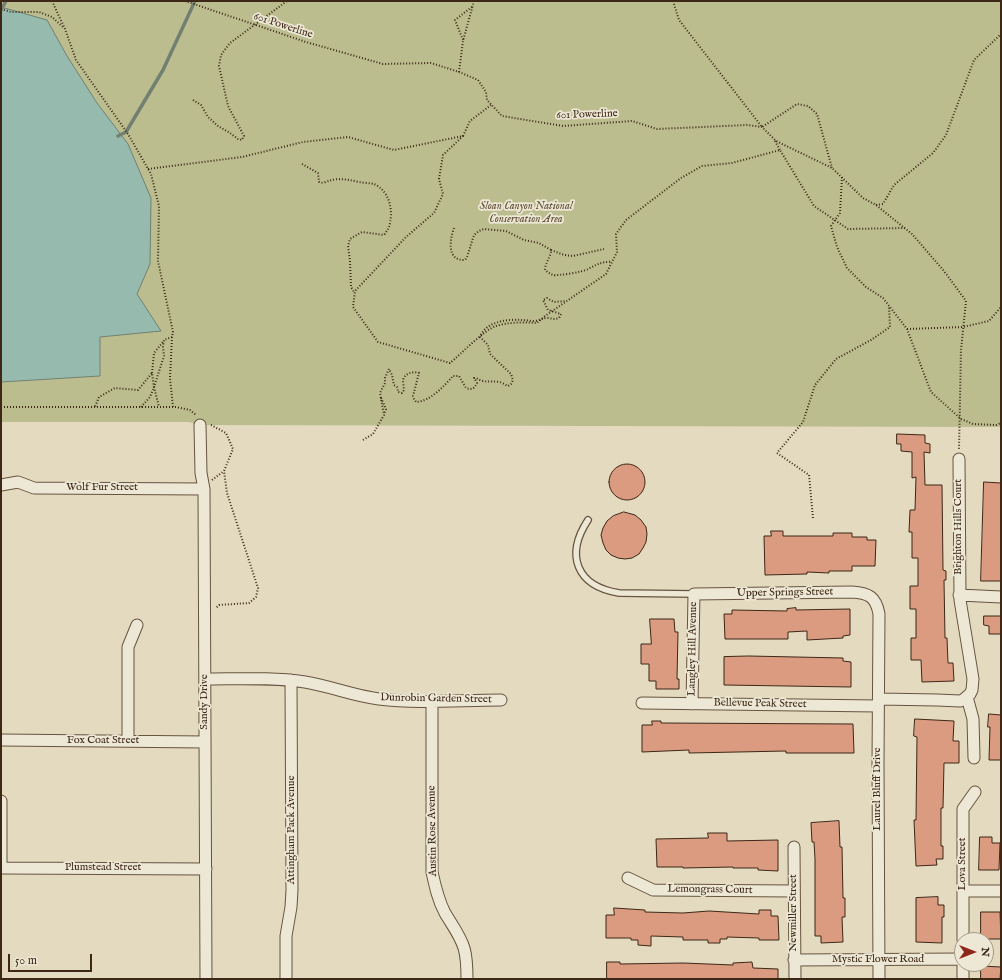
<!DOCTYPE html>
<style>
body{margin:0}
#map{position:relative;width:1002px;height:980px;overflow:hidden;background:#e4dabf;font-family:"IM FELL English",serif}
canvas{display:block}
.frame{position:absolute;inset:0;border:2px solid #3d2716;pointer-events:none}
.north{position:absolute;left:954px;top:932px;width:40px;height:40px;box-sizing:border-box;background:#ede7d5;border:1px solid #a79a89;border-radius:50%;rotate:90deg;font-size:11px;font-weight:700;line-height:16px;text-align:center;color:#3d2716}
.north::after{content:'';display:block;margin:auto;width:14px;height:18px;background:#8f2418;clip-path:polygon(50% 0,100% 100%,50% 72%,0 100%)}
.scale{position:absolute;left:8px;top:954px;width:84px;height:18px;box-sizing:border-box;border:2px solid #3d2716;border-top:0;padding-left:5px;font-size:12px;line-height:14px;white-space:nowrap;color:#3d2716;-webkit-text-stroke:3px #ede7d5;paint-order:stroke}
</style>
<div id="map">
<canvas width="1002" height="980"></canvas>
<div class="frame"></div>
<div class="north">N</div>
<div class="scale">50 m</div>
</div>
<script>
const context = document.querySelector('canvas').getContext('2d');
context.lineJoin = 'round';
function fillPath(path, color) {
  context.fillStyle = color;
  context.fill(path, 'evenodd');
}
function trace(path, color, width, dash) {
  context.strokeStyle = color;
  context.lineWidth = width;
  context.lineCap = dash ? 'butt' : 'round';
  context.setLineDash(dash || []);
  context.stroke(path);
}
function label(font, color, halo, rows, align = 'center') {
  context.font = font + ' "IM FELL English",serif';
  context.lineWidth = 3.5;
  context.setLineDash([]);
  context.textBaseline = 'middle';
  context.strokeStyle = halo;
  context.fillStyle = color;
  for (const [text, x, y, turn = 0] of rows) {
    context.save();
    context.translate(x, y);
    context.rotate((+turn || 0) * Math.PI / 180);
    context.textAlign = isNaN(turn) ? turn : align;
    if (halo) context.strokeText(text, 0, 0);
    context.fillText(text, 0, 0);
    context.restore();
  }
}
fillPath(new Path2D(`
 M1,1H1001V427L200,425L189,422H1Z`), '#bbbd8e');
const water = new Path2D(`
 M1,7L47,20L67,56L97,103L128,144L151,198L150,264L137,294L161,331L100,337V376L1,382Z`);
fillPath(water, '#96bbae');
trace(water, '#728071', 1);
trace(new Path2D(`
 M1,10L6,1
 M118,136L126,132L163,70L195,1`), '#728071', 3.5);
const building = new Path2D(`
 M897,434L925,435V443L930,444V453L924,452L925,485H942L943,570L946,571V580H944L945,638H947L948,663H953L954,681L922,682L921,660H911V638H916V609H910V586H918V558H912V532H909L910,510H915L916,477L912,478V452L901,451V444H897Z
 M609 482a18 18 0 1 1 36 0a18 18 0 1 1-36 0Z
 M984,482L1001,483V581H981Z
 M624,512L635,515L641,520L646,527L647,534L646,542L643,548L639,554L632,558L625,559L618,558L611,555L606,550L603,543L601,535L603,528L607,521L613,516Z
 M771,531H783V536H833V533H852V537H867V540H876L875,566H852V571H829V573L807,572V574L765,575L764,536H771Z
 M796,608V610L850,609V635L843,636V638L807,640V631L788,632V639H725L724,614H732V610L787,611V609Z
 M984,616H1001V634H989V626L984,625Z
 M650,619H674L675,632H678L677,679H679V689H656V681H649V664H641V644H651Z
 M749,656L843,658V661L851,662V687L724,685V657Z
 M989,714L1001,715V760H989L990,727H988Z
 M915,719L954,721L953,741H959V763H944L943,808H941V846H943V859H936L937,865L916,866L914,820H916L917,737L914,736Z
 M652,721H661V723L853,724L854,753H786V751L689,753V750L642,752V725H652Z
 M839,821L840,847H842L843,898H845V917H842L843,942L821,943V936H815V859L814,842H812L811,823Z
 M708,833H727V841L778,840V871L758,870V868H733V867L683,868V867H657L656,839L708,838Z
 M980,837H992V843H1000L999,870H979Z
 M938,897V905H944V917H942V943L916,942V898Z
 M614,908L645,910V912L683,913L709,911L759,914V910H771V916H778L779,940H759V938L727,937V939H720V943H708V940H683V937L651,936V946L638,945V940H631V938H606V915H614Z
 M981,912H1000L1001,939H981Z
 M607,962H620V964L683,963L733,965V963L752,962L753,968L778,969V979H607Z
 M981,966L1001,967L1000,979H981Z`);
fillPath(building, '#da9b81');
trace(building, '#3d2716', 1);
const service = new Path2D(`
 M588,520C565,555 576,586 619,593L694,594`);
const minor = new Path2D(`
 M200,425L201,473L204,489L206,979
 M1,485L18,482L34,488L204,489
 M959,595L1001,597
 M205,679C238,679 272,677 305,682C330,686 354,696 379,699C419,704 460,700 501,700
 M967,697L973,719L974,758
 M879,699L937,700L960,701L963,700L970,694L972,690L973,679L960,600L959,459
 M432,701V872C435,886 438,900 445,913C452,925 460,935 464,948C467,958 467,969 467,979
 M642,703L878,706
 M692,704L694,594L852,592C869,593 876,597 879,614L878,764L879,979
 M1,740L205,742
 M128,741V647L137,625
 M1,801V868
 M794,847L795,979
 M1,868L206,869
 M628,878L653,890L794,891
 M963,891H1001
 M963,940V809L975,792
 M794,960L962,959
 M963,964V979
 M286,979V936L291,907L292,890L291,680`);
trace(service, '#675440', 8);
trace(minor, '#675440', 13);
trace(new Path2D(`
 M52,1L65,29L76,60L128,134L151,174L159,206L158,261L173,332L172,337L164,340L163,347L164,356L154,387L152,373L138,390L115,388L99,397L95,407
 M185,1L306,42L383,64L431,63L459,72L478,80L486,92L487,100L502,116L563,126L632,121L657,129L747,125L762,127L776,141L832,168L863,198L876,205L912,234L944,271L966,301L961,350L959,449
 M673,1L679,20L762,127L797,104L808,106L817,114L832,168
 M1,9L11,12H39L52,17L64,28
 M463,40L455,20L473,6
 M459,72L463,41L474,1
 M193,100L201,105L208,117L218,126L230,133L238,139L242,140L244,136L228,106L219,66L221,55L230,43L287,1
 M463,136L470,121L491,105
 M775,141L780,150
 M302,164L318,173L319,182L323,183C337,177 345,179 359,182C364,183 371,183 374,184C387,190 391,203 391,215C390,225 390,227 384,235L362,232L350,239L348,246L350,261L351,287L354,292
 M148,169L242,157L303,142L348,137L394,150L463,136L443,155L439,179L443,194L434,213L406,237L355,291L353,307L378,342L450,363C461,354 484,330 496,326C509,322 524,322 537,323L545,316L606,274L617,252L616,234L626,220L681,178L702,166L732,163L780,150L814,206L848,229L905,228
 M842,177L840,213L831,226L837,247L847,268L866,287L883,298L907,329L931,392L961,419L973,424L996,425L1001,423
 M876,205L883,204L894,185L933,153L946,135L974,60L1001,34
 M454,228C450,239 446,261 465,260L467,257L474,235L479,231L484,229L506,231L524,240L539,243L551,250C551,257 545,263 545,270C548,272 550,274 553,275C558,276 583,272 588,269C596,265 602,261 612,262
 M551,250L564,255L573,256L604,249
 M907,329L963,327L989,321L1001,307
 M172,337L170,378L173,407
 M152,373L154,353L163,342
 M381,398L386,409L384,414
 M1,407H176L190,410L196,415
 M141,407L150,397L154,387L159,407
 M211,425L226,433L233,449L224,471L227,493L258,588L256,597L249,603L219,605L216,608
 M363,440L373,434L384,415L380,393L385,383V378L389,369L392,375L394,385L397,387L398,392L402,393L404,390C404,388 403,383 403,380C405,373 413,371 419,373L413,396L414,399L416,402C431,401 444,386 453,376H459L466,388C472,390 474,389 477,383L474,378H476C486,384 490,380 499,382C502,382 505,385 508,386L511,384L513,380L511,374L490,354L488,345L480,337C486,321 508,319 522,320C526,320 530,321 534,321C539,321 542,318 547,318C551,318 554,320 559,318L561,314L548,310L543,300L547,298L554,302L566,301
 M212,480L224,471
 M813,518L809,475L777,453L803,422L815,385L836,359L871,340L890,327L889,307`), '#3d2716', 2, [1, 2]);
trace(service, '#ede7d5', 5.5);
trace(minor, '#ede7d5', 11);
label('11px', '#3d2716', '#ede7d5', [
 ["601 Powerline",283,26,18],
 ["601 Powerline",587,115,-2],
 ["Wolf Fur Street",102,488],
 ["Brighton Hills Court",959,527,-90],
 ["Upper Springs Street",785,593,-1],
 ["Langley Hill Avenue",693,649,-89],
 ["Dunrobin Garden Street",436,699,1],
 ["Sandy Drive",205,702,-90],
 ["Bellevue Peak Street",760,704,1],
 ["Fox Coat Street",103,741],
 ["Laurel Bluff Drive",878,789,-90],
 ["Attingham Pack Avenue",292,830,-90],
 ["Austin Rose Avenue",433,831,-91],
 ["Lova Street",963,864,-90],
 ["Plumstead Street",103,868],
 ["Lemongrass Court",710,890,1],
 ["Newmiller Street",794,913,-90],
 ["Mystic Flower Road",878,960]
]);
label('italic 11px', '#5c4c34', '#ede7d5', [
 ["Sloan Canyon National",526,207],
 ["Conservation Area",526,220]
]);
</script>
